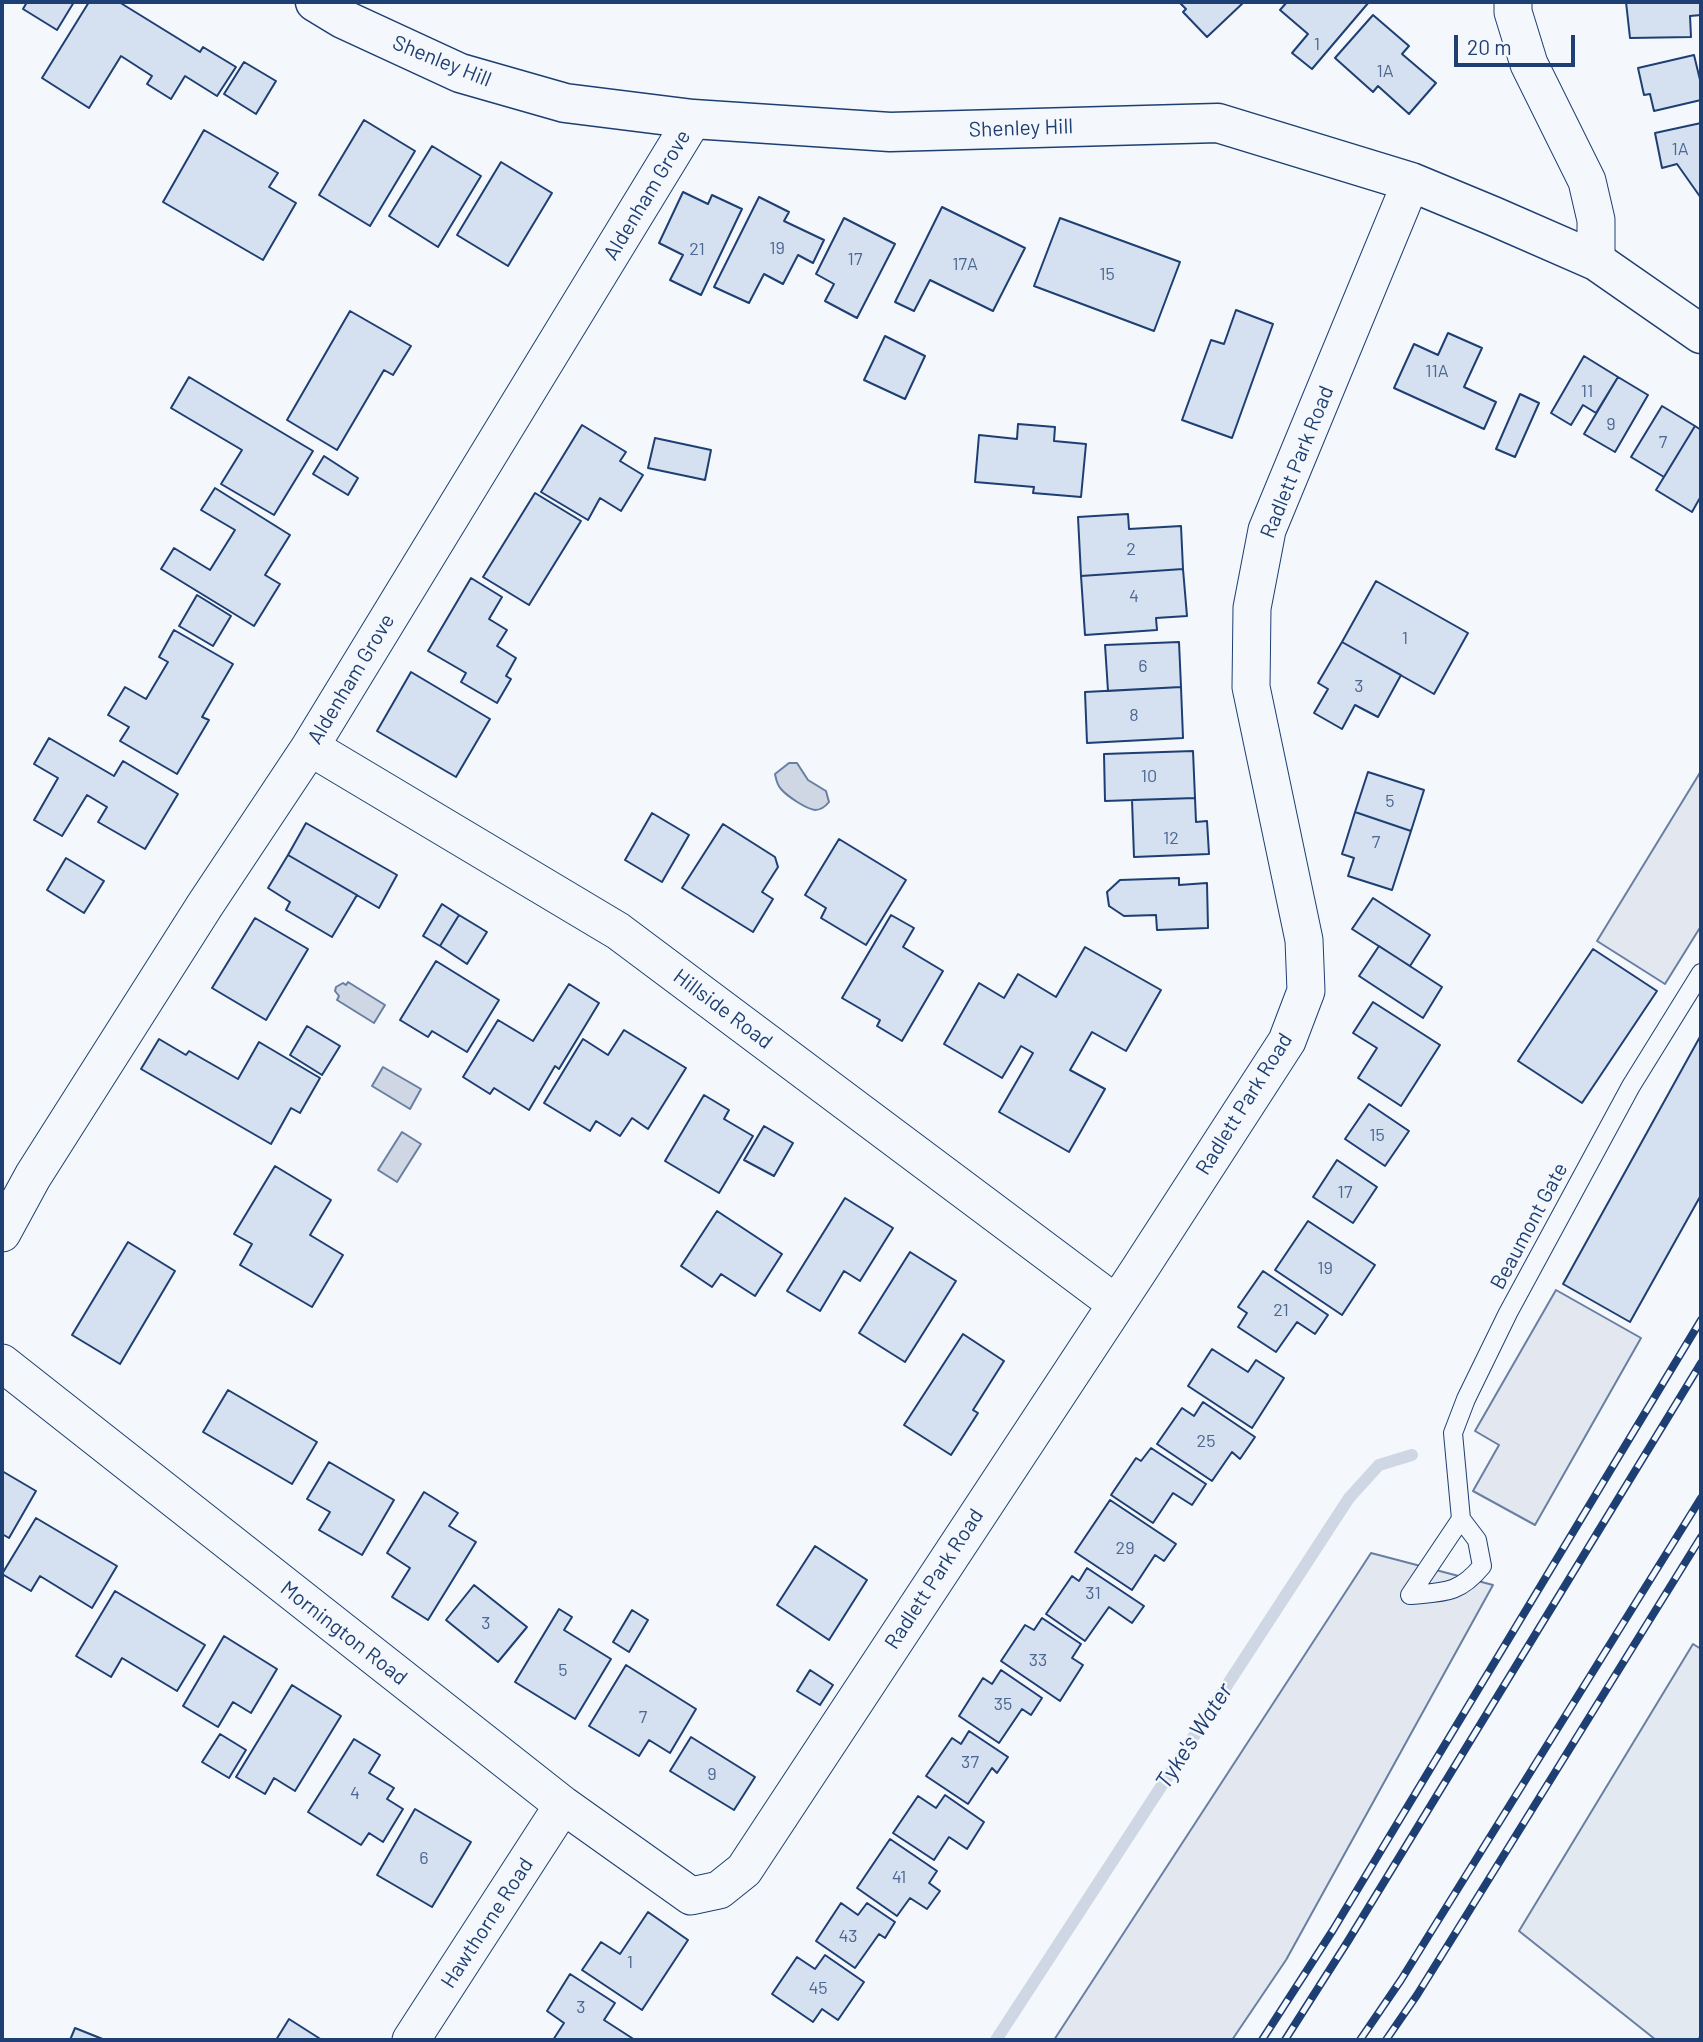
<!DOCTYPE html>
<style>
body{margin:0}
#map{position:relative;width:1703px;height:2042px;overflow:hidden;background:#f4f7fb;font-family:Barlow,sans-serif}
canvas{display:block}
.frame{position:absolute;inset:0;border:4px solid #1d3f73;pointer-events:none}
.scale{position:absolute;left:1454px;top:35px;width:121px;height:32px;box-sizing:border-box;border:4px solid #1d3f73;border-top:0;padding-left:9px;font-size:21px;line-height:24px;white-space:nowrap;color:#1d3f73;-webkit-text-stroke:5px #f4f7fb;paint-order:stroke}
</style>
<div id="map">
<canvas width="1703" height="2042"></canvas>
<div class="frame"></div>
<div class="scale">20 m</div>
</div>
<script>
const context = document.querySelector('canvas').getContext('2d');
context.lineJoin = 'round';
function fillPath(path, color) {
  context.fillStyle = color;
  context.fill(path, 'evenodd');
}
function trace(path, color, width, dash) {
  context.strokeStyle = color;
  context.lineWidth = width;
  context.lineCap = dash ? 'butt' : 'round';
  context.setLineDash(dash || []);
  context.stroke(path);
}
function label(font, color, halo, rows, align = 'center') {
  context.font = font + ' Barlow,sans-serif';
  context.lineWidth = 5;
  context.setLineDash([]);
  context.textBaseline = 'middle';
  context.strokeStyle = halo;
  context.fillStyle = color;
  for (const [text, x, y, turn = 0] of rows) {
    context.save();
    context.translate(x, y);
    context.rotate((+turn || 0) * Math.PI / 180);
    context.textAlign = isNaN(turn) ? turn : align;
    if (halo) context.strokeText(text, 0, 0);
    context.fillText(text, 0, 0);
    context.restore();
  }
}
const green = new Path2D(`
 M1693,1644L1701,1649V2035L1698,2040H1656L1519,1931Z`);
fillPath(green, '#e3e9f0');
trace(green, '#687fa3', 2);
const parking = new Path2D(`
 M1701,771V926L1665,984L1597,941Z
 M1556,1290L1641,1338L1535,1525L1473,1491L1499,1445L1475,1431Z
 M1371,1553L1493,1585L1286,1960L1232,2040H1054Z`);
fillPath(parking, '#e3e8f0');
trace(parking, '#687fa3', 2);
const water = new Path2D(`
 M789,763H797L808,780L826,791L829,802C825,807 821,810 815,810C806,809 787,796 781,789C777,785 776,779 775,774Z
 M348,982L385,1005L374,1023L337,1000L339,996L335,991L336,987L343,983L346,985Z
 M383,1067L421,1089L410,1109L372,1086Z
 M402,1132L421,1144L397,1182L378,1170Z`);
fillPath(water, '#cfd7e4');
trace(water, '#687fa3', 2);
trace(new Path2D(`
 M996,2040L1349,1498L1379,1465L1412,1455`), '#cfd7e4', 12);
const building = new Path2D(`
 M27,2H74L57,30L23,9Z
 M89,2H119L200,52L203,47L236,67L217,96L185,76L171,99L147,84L152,76L121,56L89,108L42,78Z
 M1179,2H1244L1207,37L1183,12L1186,9Z
 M1287,2H1369L1312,69L1292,53L1308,34L1280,10Z
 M1626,2H1701V15L1690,16L1691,37L1630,38Z
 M1373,15L1409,46L1402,54L1436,83L1409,114L1378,86L1373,92L1335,58Z
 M1694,55L1701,84V100L1654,111L1650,94L1644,95L1638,68Z
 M244,62L276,81L256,114L224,94Z
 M364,120L415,151L370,226L319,195Z
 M1701,123V198L1677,164L1662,168L1655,133Z
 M204,130L278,173L269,187L296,203L263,260L163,202Z
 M432,146L481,176L438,247L389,216Z
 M501,162L552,193L508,266L457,235Z
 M683,192L708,204L712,195L742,209L701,295L670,280L683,255L659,243Z
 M759,197L789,212L784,221L824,240L813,263L798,255L783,284L764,274L749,303L714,287Z
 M942,207L1025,248L993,311L930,280L914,311L895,302Z
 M844,218L895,244L857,318L825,301L834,284L816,274Z
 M1060,218L1180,262L1154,331L1034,286Z
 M1236,310L1273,324L1232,438L1182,420L1211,340L1224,344Z
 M350,311L411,346L393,375L384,370L337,450L287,420Z
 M1448,333L1482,348L1464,387L1496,402L1484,429L1394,388L1414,344L1438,355Z
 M885,336L925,356L905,399L864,380Z
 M1584,356L1618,377L1596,413L1583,405L1571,425L1551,413Z
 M189,377L313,451L274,515L221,484L242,450L171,408Z
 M1618,377L1648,395L1615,452L1584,434Z
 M1520,394L1539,403L1515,457L1496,449Z
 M1662,406L1695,426L1664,477L1631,457Z
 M1018,424L1055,427L1054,441L1086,444L1081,497L1033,493L1034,487L975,482L979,435L1017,439Z
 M582,425L626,452L620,461L643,475L621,511L600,498L588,520L541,492Z
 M1695,426L1701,430V496L1692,512L1656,490Z
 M655,438L711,450L705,480L648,468Z
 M324,456L358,478L348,495L313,474Z
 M215,488L290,535L265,575L280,584L254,626L161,569L174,548L210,570L235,530L201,510Z
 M535,493L581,521L529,605L483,577Z
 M1128,514L1129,529L1181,526L1183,569L1081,576L1078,517Z
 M1183,569L1187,616L1156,618L1157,630L1085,635L1081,576Z
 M471,578L502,597L489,619L507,630L497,646L516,658L506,676L511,679L497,703L461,682L466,673L428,651Z
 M1376,581L1468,633L1434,694L1342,642Z
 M197,595L231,616L213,646L179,626Z
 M174,630L233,664L202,717L209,720L177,774L120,741L129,727L108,715L125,687L146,699L168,662L159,657Z
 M1179,642L1181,687L1108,691L1105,645Z
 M1342,642L1401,675L1378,717L1355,705L1342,729L1314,713L1328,689L1318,683Z
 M411,672L490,719L456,777L377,731Z
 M1181,687L1183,738L1087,743L1085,692Z
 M49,738L114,776L123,761L178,794L145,849L98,822L107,807L87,795L62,836L34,820L58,778L34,764Z
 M1193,751L1195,798L1105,801L1104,754Z
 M1368,772L1424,790L1411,831L1355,812Z
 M1195,798L1196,822L1207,821L1209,854L1134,857L1132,800Z
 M1355,812L1411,831L1392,890L1348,876L1354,858L1342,854Z
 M652,813L689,835L662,882L625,860Z
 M306,823L397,875L379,908L288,855Z
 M723,824L775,857L778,867L762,892L773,899L753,932L682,888Z
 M839,839L906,880L866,945L821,918L826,908L805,895Z
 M288,855L357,895L332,937L286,910L290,902L268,888Z
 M66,858L104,881L84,913L47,890Z
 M1179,878V885L1207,883L1208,928L1157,930L1156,915L1124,916L1109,906L1107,892L1120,880Z
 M1373,898L1430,935L1410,966L1352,929Z
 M442,904L459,915L440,946L423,936Z
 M459,915L487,932L467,964L440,946Z
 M891,915L914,928L903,947L943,971L902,1041L877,1026L880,1020L842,998Z
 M255,918L308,949L266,1020L212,988Z
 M1379,946L1442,987L1423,1018L1359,976Z
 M1085,947L1161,990L1126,1051L1092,1032L1070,1070L1105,1089L1069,1152L999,1112L1033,1053L1021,1046L1002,1078L944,1044L979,983L1004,998L1018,974L1056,997Z
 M1593,949L1657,991L1582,1103L1518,1061Z
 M436,961L499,1000L467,1052L432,1031L428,1037L400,1020Z
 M569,984L599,1003L559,1069L555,1066L529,1110L494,1088L490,1094L463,1077L498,1020L533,1041Z
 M1373,1002L1440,1045L1401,1106L1358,1078L1377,1048L1353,1033Z
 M307,1026L340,1046L322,1075L290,1055Z
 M624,1030L686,1068L648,1129L632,1118L620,1136L596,1121L590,1131L544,1103L583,1039L608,1055Z
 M1701,1035V1195L1630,1322L1563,1284Z
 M159,1039L186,1055L189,1051L238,1079L259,1042L320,1078L300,1113L291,1108L271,1144L141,1069Z
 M704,1095L729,1110L724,1119L753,1136L719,1193L665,1161Z
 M1369,1104L1409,1131L1385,1166L1345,1139Z
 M764,1126L793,1143L774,1176L744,1160Z
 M1337,1160L1377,1187L1353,1223L1313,1197Z
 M275,1166L331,1200L310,1235L343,1255L312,1307L240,1265L252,1244L234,1234Z
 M845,1198L893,1228L860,1281L844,1271L820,1311L787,1291Z
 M717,1211L782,1254L755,1296L721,1274L712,1287L681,1266Z
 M1308,1221L1375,1265L1342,1315L1275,1270Z
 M128,1242L175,1271L120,1364L72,1335Z
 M910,1252L956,1281L905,1362L859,1333Z
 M1263,1271L1328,1315L1315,1334L1297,1322L1276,1352L1238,1327L1247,1313L1238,1307Z
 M963,1334L1004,1361L973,1410L978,1413L951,1455L904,1425Z
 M1212,1349L1248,1372L1256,1360L1284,1378L1252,1428L1188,1386Z
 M228,1390L317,1442L292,1484L203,1432Z
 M1203,1402L1255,1437L1240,1459L1232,1452L1212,1481L1157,1444L1182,1408L1194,1416Z
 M1151,1448L1206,1484L1192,1505L1173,1493L1153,1523L1111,1495L1136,1458L1141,1461Z
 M329,1462L394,1500L362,1555L319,1530L330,1512L307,1499Z
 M2,1471L36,1491L9,1538L2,1534Z
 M424,1492L458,1513L449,1526L476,1542L428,1620L392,1597L410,1568L387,1553Z
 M1110,1500L1176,1544L1164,1561L1155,1555L1132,1590L1075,1552Z
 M36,1518L117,1566L92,1608L40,1576L31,1591L2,1574Z
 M815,1546L867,1580L829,1640L777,1605Z
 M1087,1568L1144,1606L1132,1623L1109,1607L1085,1641L1046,1614L1072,1576L1079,1581Z
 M474,1585L527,1627L498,1662L446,1620Z
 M115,1591L205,1645L177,1691L122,1658L111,1677L76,1656Z
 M559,1609L572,1617L564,1630L611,1659L575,1719L515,1682Z
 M632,1610L648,1620L629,1652L613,1642Z
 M1042,1618L1081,1644L1072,1658L1083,1665L1060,1701L1001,1661L1025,1625L1034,1630Z
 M224,1636L277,1669L251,1713L233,1702L218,1727L183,1706Z
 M626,1665L696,1709L670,1753L649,1740L639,1756L589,1726Z
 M810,1670L833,1685L820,1705L797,1691Z
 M1001,1670L1042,1698L1031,1715L1022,1709L999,1743L959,1716L983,1678L992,1684Z
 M292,1685L341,1716L295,1791L274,1778L265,1794L236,1777Z
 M969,1731L1008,1757L997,1773L992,1768L968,1804L926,1776L952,1738L961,1744Z
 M220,1734L246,1750L229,1778L202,1762Z
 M691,1737L755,1777L734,1810L670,1771Z
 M354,1739L380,1755L369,1773L394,1788L387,1799L403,1809L383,1842L369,1833L361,1845L308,1812Z
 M945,1795L984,1822L967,1849L949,1837L934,1860L893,1833L918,1796L936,1808Z
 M415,1809L471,1842L432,1907L377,1875Z
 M890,1839L937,1871L929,1883L940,1891L927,1909L910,1898L897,1916L857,1888Z
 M841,1903L858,1915L867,1903L895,1922L885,1938L879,1934L855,1968L816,1941Z
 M648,1912L688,1940L642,2010L582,1970L601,1942L620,1954Z
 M825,1955L864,1982L838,2020L822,2009L813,2022L772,1994L797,1957L815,1969Z
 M570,1974L615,2003L604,2020L635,2040H553L564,2023L547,2011Z
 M289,2019L322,2040H276Z
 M75,2028L105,2040H70Z`);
fillPath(building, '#d5e0f0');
trace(building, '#1d3f73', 2);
const lane = new Path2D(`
 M1461,1519L1453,1433L1466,1399L1508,1313L1631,1086L1701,973
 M1410,1595C1444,1592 1459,1594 1482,1566L1477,1540L1461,1519
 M1410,1595L1461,1519`);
const street = new Path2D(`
 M1513,2V12L1529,64L1587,181L1596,220V261
 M310,747L618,931L1115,1303
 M2,1233L33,1176L205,905L310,747L693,119
 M2,1363L563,1805L691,1896L719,1890L744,1870L1139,1270L1287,1041L1306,991L1304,940L1251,687L1252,608L1267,530L1411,182
 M411,2040L563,1805`);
const secondary = new Path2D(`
 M315,2L343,19L460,73L565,103L693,119L890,132L1218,123L1411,182L1493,216L1596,261L1701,334`);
trace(lane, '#1d3f73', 20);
trace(street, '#1d3f73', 39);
trace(secondary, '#1d3f73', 41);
trace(lane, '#f4f7fb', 18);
trace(street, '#f4f7fb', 37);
trace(secondary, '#f4f7fb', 38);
const rail = new Path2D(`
 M1262,2040L1333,1930L1701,1320
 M1285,2040L1348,1941L1701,1363
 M1360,2040L1401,1980L1701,1498
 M1386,2040L1417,1995L1701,1537`);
trace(rail, '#1d3f73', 8);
trace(rail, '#f4f7fb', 5, [16]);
label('18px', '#4b6792', null, [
 ["1",1317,44],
 ["1A",1385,71],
 ["1A",1680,149],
 ["19",777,248],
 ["21",697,249],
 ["17",855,259],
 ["17A",965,264],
 ["15",1107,274],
 ["11A",1437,371],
 ["11",1587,391],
 ["9",1611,424],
 ["7",1663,442],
 ["2",1131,549],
 ["4",1134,596],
 ["1",1405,638],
 ["6",1143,666],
 ["3",1359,686],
 ["8",1134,715],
 ["10",1149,776],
 ["5",1390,801],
 ["12",1171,838],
 ["7",1376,842],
 ["15",1377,1135],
 ["17",1345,1192],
 ["19",1325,1268],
 ["21",1281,1310],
 ["25",1206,1441],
 ["29",1125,1548],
 ["31",1093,1593],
 ["3",486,1623],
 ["33",1038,1660],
 ["5",563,1670],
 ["35",1003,1704],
 ["7",643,1717],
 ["37",970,1762],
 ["9",712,1774],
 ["4",355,1793],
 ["6",424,1858],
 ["41",899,1877],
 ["43",848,1936],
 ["1",630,1962],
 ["45",818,1988],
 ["3",581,2007]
]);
label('21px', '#1d3f73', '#f4f7fb', [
 ["Shenley Hill",442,61,22],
 ["Shenley Hill",1021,128,-2],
 ["Aldenham Grove",647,195,-59],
 ["Radlett Park Road",1297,462,-68],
 ["Aldenham Grove",351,679,-59],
 ["Hillside Road",723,1009,37],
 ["Radlett Park Road",1244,1104,-58],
 ["Beaumont Gate",1529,1226,-62],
 ["Radlett Park Road",934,1579,-57],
 ["Mornington Road",344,1633,38],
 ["Hawthorne Road",487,1923,-57]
]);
label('italic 23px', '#1d3f73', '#f4f7fb', [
 ["Tyke's Water",1194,1736,-57]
]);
</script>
